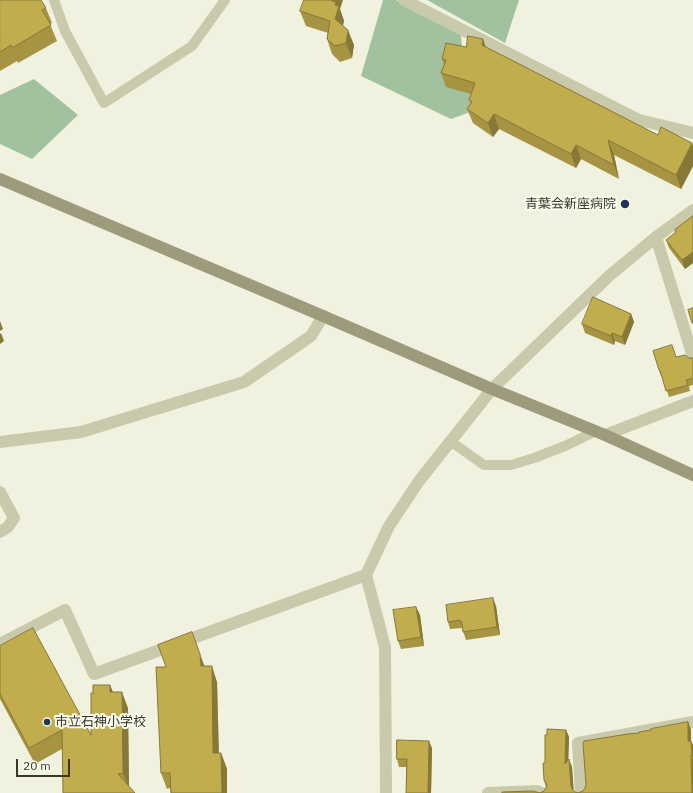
<!DOCTYPE html>
<meta charset="utf-8">
<style>
body{margin:0}
#map{position:relative;width:693px;height:793px;overflow:hidden;background:#f0f2df;font-family:"IBM Plex Sans",sans-serif}
canvas{display:block}
.scale{position:absolute;left:16px;top:759px;width:54px;height:18px;box-sizing:border-box;border:2px solid #38362a;border-top:0;padding-left:5px;font-size:12px;line-height:14px;white-space:nowrap;color:#38362a;-webkit-text-stroke:3px #f8faec;paint-order:stroke}
</style>
<div id="map">
<canvas width="693" height="793"></canvas>
<div class="scale">20 m</div>
</div>
<script>
const context = document.querySelector('canvas').getContext('2d');
context.lineJoin = 'round';
function fillPath(path, color) {
  context.fillStyle = color;
  context.fill(path, 'evenodd');
}
function trace(path, color, width, dash) {
  context.strokeStyle = color;
  context.lineWidth = width;
  context.lineCap = dash ? 'butt' : 'round';
  context.setLineDash(dash || []);
  context.stroke(path);
}
function label(font, color, halo, rows, align = 'center') {
  context.font = font + ' "IBM Plex Sans","Noto Sans JP",sans-serif';
  context.lineWidth = 4;
  context.setLineDash([]);
  context.textBaseline = 'middle';
  context.strokeStyle = halo;
  context.fillStyle = color;
  for (const [text, x, y, turn = 0] of rows) {
    context.save();
    context.translate(x, y);
    context.rotate((+turn || 0) * Math.PI / 180);
    context.textAlign = isNaN(turn) ? turn : align;
    if (halo) context.strokeText(text, 0, 0);
    context.fillText(text, 0, 0);
    context.restore();
  }
}
fillPath(new Path2D(`
 M383,0H396L461,34L464,75L475,91L470,112L451,119L361,76Z
 M427,0H519L505,43Z
 M34,79L78,115L32,159L0,144V95Z`), '#a2c19f');
trace(new Path2D(`
 M54,0L65,31L104,103L192,46L225,0
 M450,441L484,465H511L534,458L565,446L596,431`), '#c9caab', 10);
trace(new Path2D(`
 M404,0L639,120L693,133
 M656,237L693,357
 M605,435L693,401
 M0,442L81,432L244,382L311,336L323,316
 M0,492L14,518L8,527L0,532
 M0,644L65,610L94,674L366,575
 M386,793L385,647L366,575L389,526L419,481L492,389L609,276L656,237L693,210
 M488,793L537,791L542,793
 M581,793L578,743L693,722`), '#c9caab', 12);
trace(new Path2D(`
 M0,179L323,316L492,389L605,435L693,475`), '#9e9b7c', 12);
fillPath(new Path2D(`
 M0,0L46,8L52,23L50,24L57,41L18,63L17,61L0,71Z
 M340,9L344,21L343,25L354,45L352,58L340,62L332,54L327,39L328,33L306,26L300,11Z
 M483,39L485,47L658,135L692,143L693,146V166L681,189L614,155L619,179L581,159L576,168L499,129L493,137L473,123L467,109L471,104L469,100L471,94L446,87L441,73L444,64L442,59L466,47Z
 M693,216V263L685,269L669,248L666,240L675,233V230Z
 M631,314L634,322L625,345L615,341L614,345L585,333L582,324Z
 M676,357L693,358V385L689,386L690,391L669,397L662,376H661L659,370Z
 M496,606L500,635L466,640L462,628L450,629L448,622Z
 M416,607L420,615L424,646L401,649L398,641Z
 M0,646L91,735L93,693L110,685L113,692L128,708L129,786L62,749L35,764L0,699Z
 M205,666L217,682L219,753H221L227,769V793H171L170,788L167,789L161,773Z
 M688,722L691,730V741L693,745V793H540L544,791L546,788L544,780L547,735L566,730L569,737L568,760L572,767L573,791L575,792L578,793L583,791L639,733Z
 M432,748L431,793H406V767H399L397,759Z`), '#a69443');
fillPath(new Path2D(`
 M332,0H343L340,9L344,21L340,34L335,19Z
 M348,30L354,45L352,58L346,43Z
 M483,39L488,54L482,45Z
 M494,114L499,129L493,137L488,123Z
 M608,140L614,155L619,179L614,165Z
 M692,143L693,146V166L681,189L676,175Z
 M576,145L581,159L576,168L571,154Z
 M693,252V263L685,269L682,260Z
 M631,314L634,322L625,345L622,337Z
 M0,321L3,329L0,331Z
 M1,333L4,341L0,344V334Z
 M612,333L615,341L614,345L611,336Z
 M493,598L496,606L500,635L497,627Z
 M416,607L420,615L424,646L421,637Z
 M200,654L206,670L201,666Z
 M212,666L217,682L219,769L213,753Z
 M110,685L116,701L110,692Z
 M122,692L128,708L129,789L123,773Z
 M688,722L691,730V748L688,741Z
 M566,730L569,737L568,771L565,764Z
 M429,741L432,748L431,793H428Z
 M691,741L693,745V758L692,755Z
 M221,753L227,769V793H222Z
 M691,755L693,761V793H692Z
 M569,759L572,767L574,793L571,786Z`), '#877837');
const building = new Path2D(`
 M0,0H41L46,8L42,10L51,25L12,48L11,45L0,52Z
 M304,0H332V1L336,2L335,5L339,6L335,19L348,30L346,43L335,46L327,39L330,21L300,11Z
 M468,36L483,39L482,45L658,135L661,127L692,143L676,175L608,140L614,165L576,145L571,154L494,114L488,123L467,109L472,102L469,100L475,83L441,73L446,60L442,59L446,43L466,47Z
 M693,216V253V252L682,260L666,240L676,232L675,230Z
 M593,297L631,314L622,337L612,333L611,336L582,324Z
 M693,308V323H692L688,310Z
 M672,345L676,357L685,355L689,358H693V378L686,380L688,385L666,391L660,370H659L653,351Z
 M493,598L497,627L463,632L462,622H460V620L448,622L446,605Z
 M416,607L421,637L398,641L393,610Z
 M33,628L91,735V693H93V685H110V692H122L123,773L118,774L135,793H63L62,730L29,748L0,694V646Z
 M192,632L200,654L201,666H212L213,753H221L222,793H171L170,773H161L156,667H166L158,645Z
 M688,722V741H691L692,755H691L692,793H502V792L533,791L540,793L544,791L546,788L547,785L544,780L543,763H545V735H547V729L566,730L565,764L569,759L571,786L572,789L575,792L578,793L583,791L585,788L586,785L583,743L584,741L628,734L639,733V732L651,730V729Z
 M397,740L429,741L428,793H406L407,759H397Z`);
fillPath(building, '#c1ac4e');
trace(building, '#877837', 1);
for (const [x, y, r, color] of [
 [625,204,5,"#213558"],
 [47,722,4,"#213558"]
]) {
  const dot = new Path2D();
  dot.arc(x, y, r, 0, 2 * Math.PI);
  context.fillStyle = color;
  context.fill(dot);
  trace(dot, '#f8faec', 1.5);
}
label('13px', '#38362a', '#f8faec', [
 ["青葉会新座病院",616,204],
 ["市立石神小学校",55,722,"left"]
], 'right');
</script>
